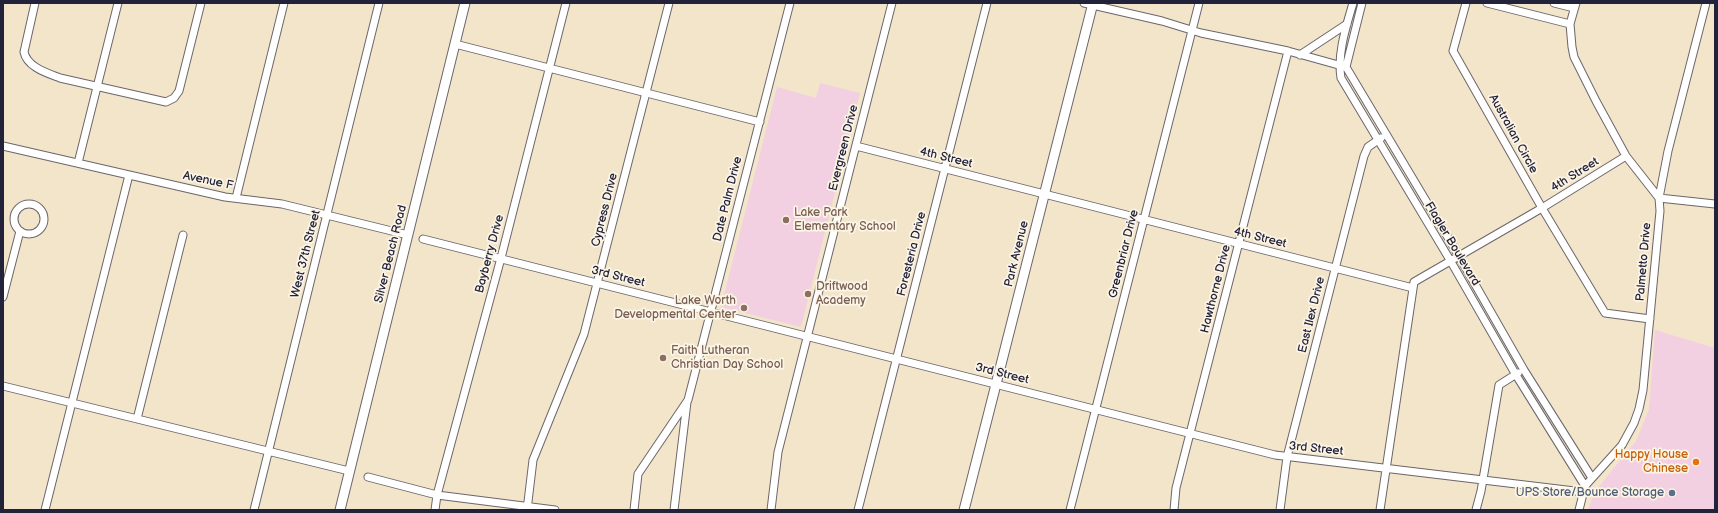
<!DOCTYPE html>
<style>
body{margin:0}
#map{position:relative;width:1718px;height:513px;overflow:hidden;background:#f3e5c9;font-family:"Balsamiq Sans",sans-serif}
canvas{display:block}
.frame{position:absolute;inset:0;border:4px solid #22223b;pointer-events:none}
</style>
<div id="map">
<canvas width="1718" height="513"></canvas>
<div class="frame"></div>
</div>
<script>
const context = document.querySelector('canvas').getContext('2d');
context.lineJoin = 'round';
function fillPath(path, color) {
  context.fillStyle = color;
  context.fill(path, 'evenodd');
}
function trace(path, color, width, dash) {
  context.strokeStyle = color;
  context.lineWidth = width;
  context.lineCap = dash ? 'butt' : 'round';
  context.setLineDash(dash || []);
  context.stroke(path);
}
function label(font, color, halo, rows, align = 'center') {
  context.font = font + ' "Balsamiq Sans",sans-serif';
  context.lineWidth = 3.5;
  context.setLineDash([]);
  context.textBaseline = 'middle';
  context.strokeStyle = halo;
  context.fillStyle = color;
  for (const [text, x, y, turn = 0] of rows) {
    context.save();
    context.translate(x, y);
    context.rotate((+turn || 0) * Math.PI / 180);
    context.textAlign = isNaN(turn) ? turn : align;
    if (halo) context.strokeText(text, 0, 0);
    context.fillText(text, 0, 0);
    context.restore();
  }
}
fillPath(new Path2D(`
 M820,83L860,93L801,327L721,307L777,87L816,98Z
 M1655,330L1715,348V510H1588L1591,501L1597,489L1636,441L1649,409Z`), '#f2cfe1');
const minor = new Path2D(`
 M35,3L24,52C27,67 47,73 60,78L166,102L174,98L179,91L201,3
 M1084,3L1162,21L1201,33L1288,51L1342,66
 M1353,3C1346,27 1337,54 1341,78L1450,260L1516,375L1585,486
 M1362,3L1346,67L1456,251L1524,370L1592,478
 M1466,3L1453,51L1542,208L1605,313L1650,319
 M1487,3L1570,24
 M1554,3L1574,8
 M1576,3L1570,24L1572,47L1574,57L1596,101L1626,156L1659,198L1715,204
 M455,44L760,122
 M1300,55L1347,24
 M3,146L225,197L282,204L408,235
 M856,146L1413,288
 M78,163L118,3
 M236,198L284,3
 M14 219a15 15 0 1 1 30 0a15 15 0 1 1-30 0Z
 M423,239L1275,455L1583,492
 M3,297L20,231
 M3,386L349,471
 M137,419L183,235
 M368,477L437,495L555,510
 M45,510L129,175
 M254,510L379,3
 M435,510L437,495L501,258L566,3
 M527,510L533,460L584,334L669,3
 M634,510L638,474L688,400L790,3
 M674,510L687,402
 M771,510L778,452L892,3
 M858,510L987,3
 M1070,510L1199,3
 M1174,510L1176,488L1288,51
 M1280,510L1287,457L1364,156L1368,147L1381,138
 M1380,510L1414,282L1542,208L1626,156
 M1476,510L1481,491L1499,385L1518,373
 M1579,510L1585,486L1622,445L1634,423L1639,409L1643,390L1660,211L1659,198L1668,151L1706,3`);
const tertiary = new Path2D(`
 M340,510L465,3
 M964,510L1093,3`);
trace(minor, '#6b666d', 9);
trace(tertiary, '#6b666d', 11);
trace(minor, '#fff', 7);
trace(tertiary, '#fff', 9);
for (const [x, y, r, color] of [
 [786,220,4,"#8d6e63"],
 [808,294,4,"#8d6e63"],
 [744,308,4,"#8d6e63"],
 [663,358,4,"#8d6e63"],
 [1696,462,4,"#e8710a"],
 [1672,493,4,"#5c6f8a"]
]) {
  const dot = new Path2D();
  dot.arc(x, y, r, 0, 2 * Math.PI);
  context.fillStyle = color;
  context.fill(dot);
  trace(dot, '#fcf5e5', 1.5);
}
label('12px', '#22223b', '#fcf5e5', [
 ["Australian Circle",1513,134,61],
 ["Evergreen Drive",844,148,-76],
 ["4th Street",946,158,14],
 ["4th Street",1575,175,-32],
 ["Avenue F",208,181,12],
 ["Date Palm Drive",728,199,-76],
 ["Cypress Drive",605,210,-76],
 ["4th Street",1260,238,14],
 ["Flagler Boulevard",1452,244,59],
 ["West 37th Street",306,254,-76],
 ["Silver Beach Road",391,254,-76],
 ["Bayberry Drive",490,254,-75],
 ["Foresteria Drive",912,254,-76],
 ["Park Avenue",1017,254,-76],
 ["Greenbriar Drive",1124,254,-76],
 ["Palmetto Drive",1644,262,-85],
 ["3rd Street",618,277,14],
 ["Hawthorne Drive",1216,289,-76],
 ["East Ilex Drive",1312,315,-76],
 ["3rd Street",1002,374,14],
 ["3rd Street",1316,449,6]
]);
label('12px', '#785e54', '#fcf5e5', [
 ["Lake Park",794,213],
 ["Elementary School",794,227],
 ["Driftwood",816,287],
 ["Academy",816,301],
 ["Lake Worth",736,301,"right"],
 ["Developmental Center",736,315,"right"],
 ["Faith Lutheran",671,351],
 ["Christian Day School",671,365]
], 'left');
label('12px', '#c56008', '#fcf5e5', [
 ["Happy House",1688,455],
 ["Chinese",1688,469]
], 'right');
label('12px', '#4e5e75', '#fcf5e5', [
 ["UPS Store/Bounce Storage",1664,493]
], 'right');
</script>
